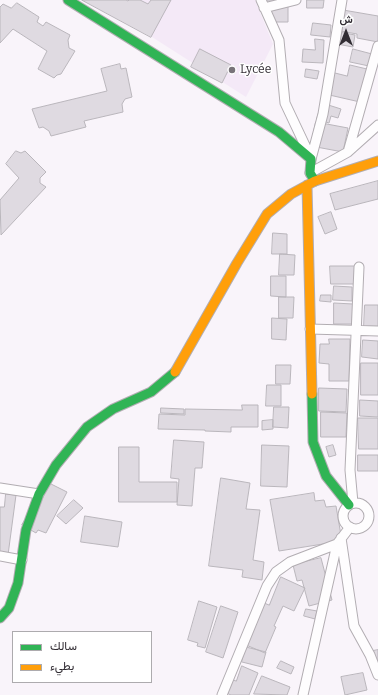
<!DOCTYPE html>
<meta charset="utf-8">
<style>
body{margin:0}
#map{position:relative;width:378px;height:695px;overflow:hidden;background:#f9f4fa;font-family:Bitter,Vazirmatn,serif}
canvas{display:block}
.legend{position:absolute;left:12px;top:631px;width:140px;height:52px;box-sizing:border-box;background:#fff;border:1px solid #adabae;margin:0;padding:5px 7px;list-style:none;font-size:12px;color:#322d34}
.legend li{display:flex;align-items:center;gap:8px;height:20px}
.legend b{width:20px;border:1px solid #adabae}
.north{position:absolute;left:326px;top:12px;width:40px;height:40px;-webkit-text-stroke:3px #fff;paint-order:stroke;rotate:0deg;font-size:11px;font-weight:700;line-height:16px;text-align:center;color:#322d34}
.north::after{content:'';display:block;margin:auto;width:14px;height:18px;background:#322d34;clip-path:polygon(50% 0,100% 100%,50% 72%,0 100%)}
</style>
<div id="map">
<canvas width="378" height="695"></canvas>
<ul class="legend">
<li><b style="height:5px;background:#30b455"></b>سالك</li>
<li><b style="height:5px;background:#ff9f0a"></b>بطيء</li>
</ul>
<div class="north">ش</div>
</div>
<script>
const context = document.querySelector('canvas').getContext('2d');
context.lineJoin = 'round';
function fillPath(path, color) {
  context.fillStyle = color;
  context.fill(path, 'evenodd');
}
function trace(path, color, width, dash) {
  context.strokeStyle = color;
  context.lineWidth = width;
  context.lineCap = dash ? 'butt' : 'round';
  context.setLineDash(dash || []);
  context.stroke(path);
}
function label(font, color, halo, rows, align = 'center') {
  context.font = font + ' Bitter,serif';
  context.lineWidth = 3;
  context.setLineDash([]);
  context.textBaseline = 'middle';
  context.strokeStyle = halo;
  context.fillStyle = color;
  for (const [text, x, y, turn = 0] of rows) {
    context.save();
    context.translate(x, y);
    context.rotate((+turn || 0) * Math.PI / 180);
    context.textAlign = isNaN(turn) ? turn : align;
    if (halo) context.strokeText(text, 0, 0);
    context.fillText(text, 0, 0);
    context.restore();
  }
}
fillPath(new Path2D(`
 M94,0H255L273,44L246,97Z`), '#f4e9f7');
const building = new Path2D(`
 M82,0H126L128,1L129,0H140L148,4L151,0H171L151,37Z
 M264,0H288V22H271Z
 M307,0H324L323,8H307Z
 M17,3L39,17L37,22L43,26L46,22L70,35L68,40L69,48L75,51L61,74L57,75L54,78L38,69L47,51L13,29L0,43V7L3,4L11,8Z
 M343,10L378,16V42L357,38V34L340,31Z
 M313,23L331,25L330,37L311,35Z
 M339,32L355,35L353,47L337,44Z
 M315,39L324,40L323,63L302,62L303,49L315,50Z
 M200,49L231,65L222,83L191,67Z
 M353,49L372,54L369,66L350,62Z
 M120,64L121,69L126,68L132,97L125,99L122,104L123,112L84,121L86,127L51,136L49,131L43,127L39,128L32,109L107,91L101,69Z
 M350,65L367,69L360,102L325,94L331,72L347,76Z
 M306,69L319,71L317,79L305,77Z
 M322,103L341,109L338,118L331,116L329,123L317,119Z
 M316,122L348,128L343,152L311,146Z
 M16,151L21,153L25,151L46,172L40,178V183L46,187L1,235L0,200L19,178L6,164Z
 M378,181V199L335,210L330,194Z
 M331,212L337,229L325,234L318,217Z
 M273,233L287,234V254H272Z
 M280,254L295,255L294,275H279Z
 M330,266H355V284H331Z
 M271,276H286V297L271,296Z
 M334,286L352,287V301L333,300Z
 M321,295H331V302L320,301Z
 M279,297H294L293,318H279Z
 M334,303L353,304L352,324H334Z
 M365,305H378V328L364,327Z
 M272,318L287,319L286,340L272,339Z
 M329,339H350L349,381H329V364L319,363L320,344H329Z
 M363,340L378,341V359L362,357Z
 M361,363H378V395H361Z
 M276,365H291L290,384H276Z
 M267,385H281V406H266Z
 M319,388L347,389L346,412L319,411Z
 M360,400L378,401V417L360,416Z
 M242,405H258V427H231V432L205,431V430L158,429L159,414L185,415V409L242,410Z
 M274,407H289L288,428L273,427Z
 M161,408L184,409V414L161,413Z
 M321,412L347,413L346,437H321Z
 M358,418H378V449H359Z
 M273,420V429L262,430V421Z
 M174,440L204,442L202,468H195L192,506L177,505L179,479L171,478Z
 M262,445L289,446L287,487L261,486Z
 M333,445L336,455L329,457L326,447Z
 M119,447H139V482H177V502H119Z
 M358,455H378V471H358Z
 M221,478L250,483L246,509L260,510L253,560L264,562L262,580L242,577L243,570L209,566Z
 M49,483L67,492L46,533L38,530L36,533L22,525Z
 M314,493L315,501L324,500L326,507L336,506L342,541L279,551L270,500Z
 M6,494L16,495L8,555L0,554V507H4Z
 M74,500L83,508L66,524L57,516Z
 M85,516L122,522L118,547L81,542Z
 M321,558L332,600L309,606L302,580L297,581L293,565Z
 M281,577L305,588L294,611L283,606L274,626L276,627L265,653L246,645L264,603L269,605Z
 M199,601L217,607L205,648L197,646L198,643L188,640Z
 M221,606L238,612L223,658L206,652Z
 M306,609L317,611L315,619L304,616Z
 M246,647L266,652L262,667L242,662Z
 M378,650V668L373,651Z
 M281,661L294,667L291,674L277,668Z
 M242,666L258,673L249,695H231L222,691L228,678L236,681Z
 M363,673L367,690L345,695L341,677Z
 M262,676L290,687L287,695L254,694Z`);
fillPath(building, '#dfdae1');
trace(building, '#bab6bc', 1);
const street = new Path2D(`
 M261,0L279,40L285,103L310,156
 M264,8L296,0
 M348,152L378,46
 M311,159L323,114L342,0
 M310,173L348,152L378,125
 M310,329L378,331
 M0,488L39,494
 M353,503L350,470L359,267
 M343 516a13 13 0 1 1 26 0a13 13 0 1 1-26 0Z
 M341,538L354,626L370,655L378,675
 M0,556L22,560
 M222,695L267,586L276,572L290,562L337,544L350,527
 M303,695L337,544`);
const fast = new Path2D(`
 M68,0L279,132L311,159L310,173L315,181
 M312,394L313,442L326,476L349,505
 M0,618L9,608L18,583L26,530L39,494L56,465L87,427L113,409L151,392L175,372`);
const slow = new Path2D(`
 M307,185L312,394
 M175,372L237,263L267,214L291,194L315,181L378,161`);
trace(street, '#b2adb2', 11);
trace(fast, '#b2adb2', 11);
trace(slow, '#b2adb2', 11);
trace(street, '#fefdfe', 9);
trace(fast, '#30b455', 9);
trace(slow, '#ff9f0a', 9);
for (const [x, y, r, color] of [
 [232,70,4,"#787379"]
]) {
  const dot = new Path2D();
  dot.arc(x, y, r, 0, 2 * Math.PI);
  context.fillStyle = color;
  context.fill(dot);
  trace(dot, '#fff', 1.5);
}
label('12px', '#322d34', '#fff', [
 ["Lycée",240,70]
], 'left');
</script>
